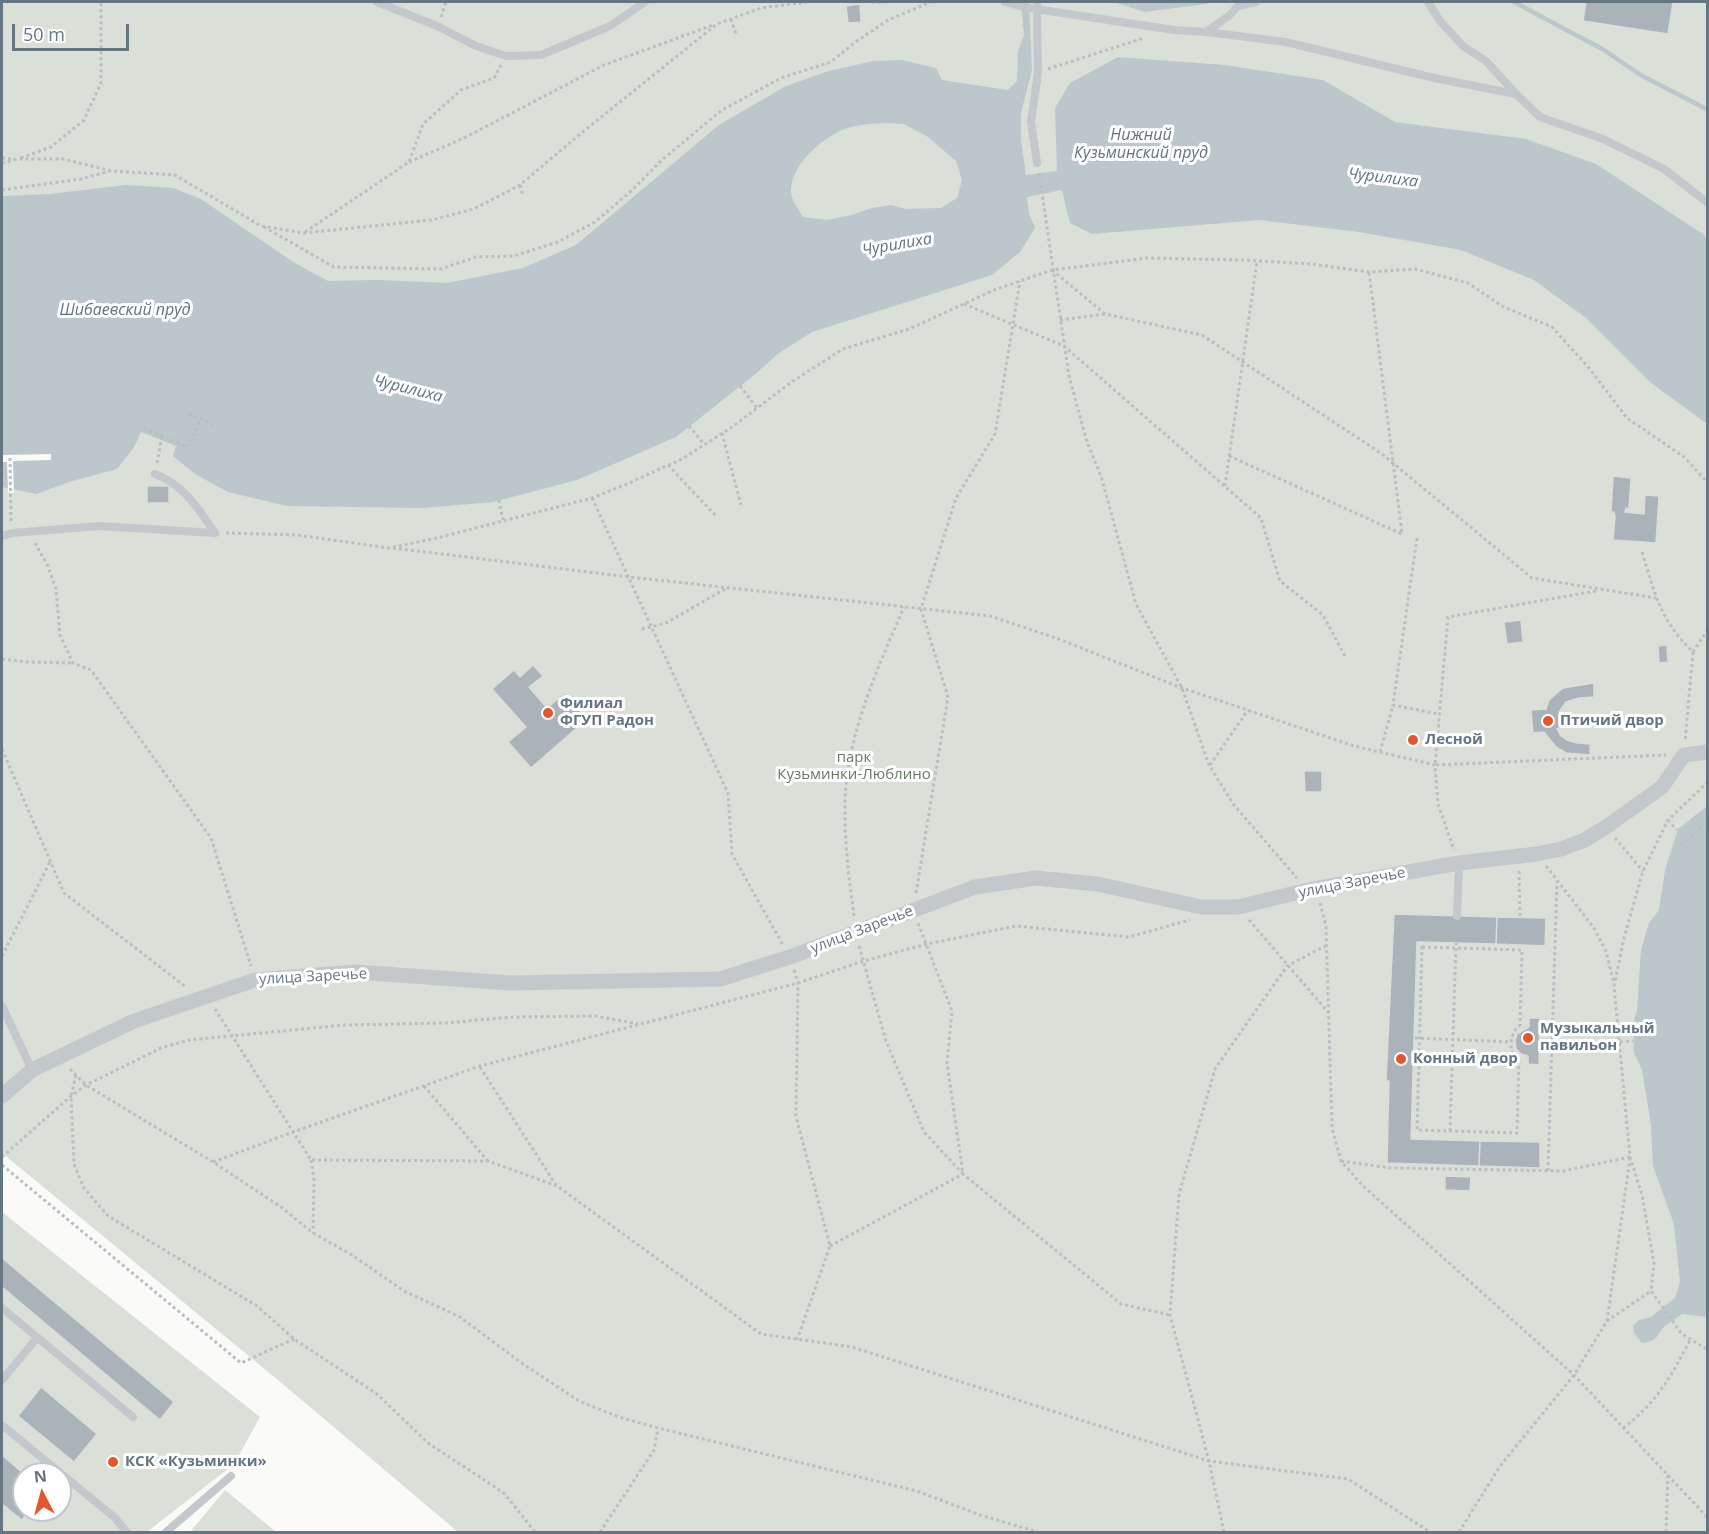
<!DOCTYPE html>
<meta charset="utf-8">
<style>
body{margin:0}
#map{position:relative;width:1709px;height:1534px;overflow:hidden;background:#fafaf8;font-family:"Open Sans",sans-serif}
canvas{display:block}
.frame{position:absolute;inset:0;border:3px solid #657683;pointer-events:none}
.north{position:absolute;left:12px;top:1462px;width:60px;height:60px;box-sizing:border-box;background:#fff;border:2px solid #c1c8cd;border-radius:50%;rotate:354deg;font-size:16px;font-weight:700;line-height:24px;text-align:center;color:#657683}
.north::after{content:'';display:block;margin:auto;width:21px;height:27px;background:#e4572e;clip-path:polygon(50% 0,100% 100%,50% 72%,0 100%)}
.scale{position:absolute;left:12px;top:24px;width:117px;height:27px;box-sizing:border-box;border:3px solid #657683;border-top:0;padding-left:8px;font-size:18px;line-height:21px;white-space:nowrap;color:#657683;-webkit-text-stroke:4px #fff;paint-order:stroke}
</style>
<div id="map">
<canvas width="1709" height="1534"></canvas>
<div class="frame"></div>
<div class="north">N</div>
<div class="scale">50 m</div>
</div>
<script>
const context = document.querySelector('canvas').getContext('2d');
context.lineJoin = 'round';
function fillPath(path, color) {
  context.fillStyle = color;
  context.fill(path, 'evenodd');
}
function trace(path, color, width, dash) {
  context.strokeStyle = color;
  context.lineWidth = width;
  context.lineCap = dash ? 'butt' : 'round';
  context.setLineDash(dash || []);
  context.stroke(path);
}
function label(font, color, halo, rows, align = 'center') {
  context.font = font + ' "Open Sans",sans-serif';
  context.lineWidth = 6;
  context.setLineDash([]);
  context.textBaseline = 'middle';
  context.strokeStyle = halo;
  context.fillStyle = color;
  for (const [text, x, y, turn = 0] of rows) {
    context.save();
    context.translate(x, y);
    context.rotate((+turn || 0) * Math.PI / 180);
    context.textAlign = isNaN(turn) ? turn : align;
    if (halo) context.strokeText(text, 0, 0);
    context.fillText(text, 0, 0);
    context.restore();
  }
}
fillPath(new Path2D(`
 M2,2H1707V1532H458L284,1385L2,1153Z
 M2,1212L260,1417L234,1464L147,1532H2ZM24,1474H60V1510H24Z
 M225,1490L276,1532H190Z`), '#dadfd7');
fillPath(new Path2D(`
 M1021,2H1029L1032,70L1021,113V140L1026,175L1057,171L1055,108L1070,83L1118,57L1224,65L1323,80L1395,122L1526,139L1596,164L1703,234L1707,240V424L1650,382L1586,318L1534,280L1461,250L1359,232L1259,220L1092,234L1070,223L1062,190L1027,197L1029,214L1035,228L1020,252L992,275L812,332L779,353L753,376L676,437L577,480L493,502L423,508L287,506L228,492L195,474L173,456L176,446L141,432L134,447L117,469L69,482L36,494L2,487V196L50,194L126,185L173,188L201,199L293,262L328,281L379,280L447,283L523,268L576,245L719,125L786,86L829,71L873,61L902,60L936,68L942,80L1008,90L1017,81L1018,51L1024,35ZM883,123L904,124L928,137L956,161L962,180L957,198L941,208L906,209L891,205L872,208L852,215L827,220L803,217C799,210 791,200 791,192C790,166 820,140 842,130C855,125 869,124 883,123Z
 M1114,2H1210L1206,4L1144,12Z
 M1707,806V1317L1682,1314C1677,1318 1670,1322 1665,1326C1655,1336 1659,1341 1642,1343L1634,1333L1633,1326L1639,1320L1651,1317L1675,1298L1680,1282L1674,1224L1653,1166L1651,1125L1642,1070L1634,1053L1633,1024L1637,1011L1641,950L1649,923L1659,910L1665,870L1678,829Z`), '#bbc7cb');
fillPath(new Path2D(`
 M51,454V460L13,461L14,493L8,492L7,462H2V455Z`), '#fafaf8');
trace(new Path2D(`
 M1514,2L1604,50L1639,74L1708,110`), '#bbc7cb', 4.5);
const building = new Path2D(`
 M1586,2H1673L1668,34L1583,21Z
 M860,4L861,22L848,23L846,6Z
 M1613,476L1631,478L1629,509L1626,508L1625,512L1644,514L1645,495L1659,496L1656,543L1613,540L1615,517L1614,512H1611Z
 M147,486H169V503H147Z
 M1521,620L1523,642L1507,644L1504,622Z
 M1667,645L1668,662L1659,663L1658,646Z
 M533,665L543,676L529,687L547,708L565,693L587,719L531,768L508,742L526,727L492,689L514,670L520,677Z
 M1594,683V697L1579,698L1566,702L1559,712L1564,715V726L1557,729L1561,736L1567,740L1577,743L1590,744V755L1566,753L1556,747L1544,732L1533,733L1531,710L1546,709L1549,700L1563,688Z
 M1304,771H1322V792H1305Z
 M1394,914L1497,917L1496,944L1417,942L1411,1139L1480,1141L1479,1166L1387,1163L1389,1081H1386Z
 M1497,917L1546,918L1545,946L1496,944Z
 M1529,1018H1540L1539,1065L1528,1064V1056L1521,1054L1516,1049L1515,1041L1517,1034L1529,1027Z
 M1480,1141L1540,1142V1168L1479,1166Z
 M1445,1176L1471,1177L1470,1191L1445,1190Z
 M2,1258L174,1402L160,1420L2,1287Z
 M41,1387L97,1434L74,1462L18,1416Z
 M2,1455L24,1474V1510H30L22,1520L2,1504Z`);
fillPath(building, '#aab3b9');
trace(building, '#dcdcda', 1.5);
trace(new Path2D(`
 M872,2H884
 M441,17L446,2
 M731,19L736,34
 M1048,69L1144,38
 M2,158L12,159
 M21,158L51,147L84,120L101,83V2
 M409,162L464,138L604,65L713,25
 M2,163L17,159H63L112,171L175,175L261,226L304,233L431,220L474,209L520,185L574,139L717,24L761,8L807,2
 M1039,173L1069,376L1087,442L1101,476L1136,604L1182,688L1209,765L1234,805L1297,878
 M520,185L523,196
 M2,190L81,179L110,171
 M264,227L334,267L441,269L476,257L514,256L558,242L595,222L631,191L662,160L722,110L781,78L831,62L854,43L888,20L931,2
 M305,232L409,162L423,124L461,90L494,78L501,65
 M1052,270L1105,314L1202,335L1382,454L1532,578L1656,598
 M964,304L1064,346L1261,518L1280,581L1323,615L1346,658
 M1060,320L1105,314
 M740,386L757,408
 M189,414L214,425
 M689,426L704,444
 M144,428L188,447L201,419
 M722,433L741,505
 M1229,456L1402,534L1369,272
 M10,458L11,522
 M157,463L162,436
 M668,465L716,516
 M1225,486L1257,261
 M592,498L728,793L732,854L783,945
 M499,500L503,520
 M226,533L297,535L389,548L437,538L592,498L629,483L682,459L732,427L790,383L843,349L909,329L994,290L1052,270L1148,258L1243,260L1312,264L1369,272L1415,269L1468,283L1502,306L1552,327L1589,368L1627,418L1684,457L1708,483
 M1417,538L1393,705L1438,714
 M35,543L47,564L56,589L60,635L73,663L91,670L211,838L251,966
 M393,548L629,577L990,616L1056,638L1182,688L1354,746L1435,765L1438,804L1454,850
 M1642,552C1655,594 1660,620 1693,652L1685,742
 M1596,591L1448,617L1435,765L1666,755
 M642,629L666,623L725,589
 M1693,652L1708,629
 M2,659L28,662L73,663
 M2,749L64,893L186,987
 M1380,752L1393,705
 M1210,765L1248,710
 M1708,782L1668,820L1643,871L1624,938L1614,986L1630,1157L1642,1195L1654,1263L1651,1291L1682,1334L1708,1350
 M1668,820L1677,830
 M1615,838L1643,871
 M1677,849L1708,821
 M1546,866L1594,928L1606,951L1614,984
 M1519,871L1520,917
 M916,893L948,697L921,609L956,498L995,434L1020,281
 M1320,903L1326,926L1332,1128L1341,1161L1362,1185L1574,1375L1708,1518
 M854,916C849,879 844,839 845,801C847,735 878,667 904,607
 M1249,920L1328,1012
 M859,946L886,1041L924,1132L963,1174L947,1063L952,1011L918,923
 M1422,947L1522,950L1520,1025C1511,1033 1509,1043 1513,1054L1519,1058L1517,1133L1417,1130Z
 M2,956L50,862
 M794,970L798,983L796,1116L830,1246L797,1340
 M215,1009L311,1160L488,1161L557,1186L761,1334L852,1347L1209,1461L1348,1479L1430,1532
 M1639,1037L1640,1041
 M1415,1038L1511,1042
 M1620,1042L1633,1041
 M480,1067L556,1185
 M70,1069L86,1085L213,1162L281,1207L313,1233L352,1255L404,1291L460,1317L523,1364L579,1401L619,1417L658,1428L917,1491L980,1515L1038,1532
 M76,1075L71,1096L74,1164L84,1188L108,1216L257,1306L294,1339L377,1394L428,1443L504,1493L535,1532
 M424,1086L488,1161
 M1450,1131L1456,943
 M2,1157L71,1096L86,1085L161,1048L189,1040L345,1025L445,1023L512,1017L596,1016L638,1024
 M311,1160L314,1179L313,1233
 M1341,1161L1391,1168L1563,1171L1630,1157
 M213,1162L293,1132L480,1066L798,983L864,961L927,944L1016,926L1129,937L1190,920
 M2,1165L241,1363L294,1339
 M1548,1171L1557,881
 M830,1246L963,1174L1121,1304L1170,1315
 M1607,1321L1630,1159
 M1623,1428C1656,1404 1672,1375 1690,1340
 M600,1532L654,1450L658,1428
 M1224,1532L1209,1461L1170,1315L1179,1194L1215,1069L1287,966L1327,945
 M1459,1532L1500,1466L1574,1375L1607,1321L1651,1291
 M1666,1532L1668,1474`), '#bbbfc2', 3, [3, 3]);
trace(new Path2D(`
 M377,2L437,26L476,46L506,56L541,55L610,26L645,2
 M1005,2L1020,6
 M1037,2L1038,73L1031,122L1037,163
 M1428,2L1440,21L1463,46L1486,61L1516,94
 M1238,6L1256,2
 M1029,8L1174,30L1206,32L1286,42L1434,78L1516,94L1540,117L1603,139L1664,169L1708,203
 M1206,32L1230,15L1241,2
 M155,474C184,485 198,508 215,533
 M2,536L12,533L99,526L215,533
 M1457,916L1459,863
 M2,1006L32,1070
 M2,1308L133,1417
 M2,1380L37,1338
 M2,1425L114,1517L127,1532
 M166,1532L231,1476`), '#c3c8cc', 8);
trace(new Path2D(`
 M2,1096L32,1070L134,1021L255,980L356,972L510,983L720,979L790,957L975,887L1036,878L1097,884L1201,907H1238L1308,890L1459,863L1537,854L1561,849L1585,840L1606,827L1662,787L1684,755L1708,752`), '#c3c8cc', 15);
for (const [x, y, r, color] of [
 [548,713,6,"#e4572e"],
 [1548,721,6,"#e4572e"],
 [1413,740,6,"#e4572e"],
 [1528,1038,6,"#e4572e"],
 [1401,1059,6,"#e4572e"],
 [113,1462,6,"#e4572e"]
]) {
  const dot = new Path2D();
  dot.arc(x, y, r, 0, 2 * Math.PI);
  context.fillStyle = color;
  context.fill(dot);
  trace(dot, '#fff', 2);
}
label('bold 15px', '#657683', '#fff', [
 ["Филиал",560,704],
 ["ФГУП Радон",560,721],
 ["Птичий двор",1560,721],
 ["Лесной",1425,740],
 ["Музыкальный",1540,1029],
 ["павильон",1540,1046],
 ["Конный двор",1413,1059],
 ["КСК «Кузьминки»",125,1462]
], 'left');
label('15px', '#687a64', '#fff', [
 ["парк",854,758],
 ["Кузьминки-Люблино",854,775]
]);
label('15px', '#657683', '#fff', [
 ["улица Заречье",1352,883,-11],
 ["улица Заречье",862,930,-21],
 ["улица Заречье",313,977,-3]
]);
label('italic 16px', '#60757c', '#fff', [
 ["Нижний",1141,135],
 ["Кузьминский пруд",1141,153],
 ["Чурилиха",1383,178,7],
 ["Чурилиха",897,245,-10],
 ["Шибаевский пруд",125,310],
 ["Чурилиха",408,389,14]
]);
</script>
